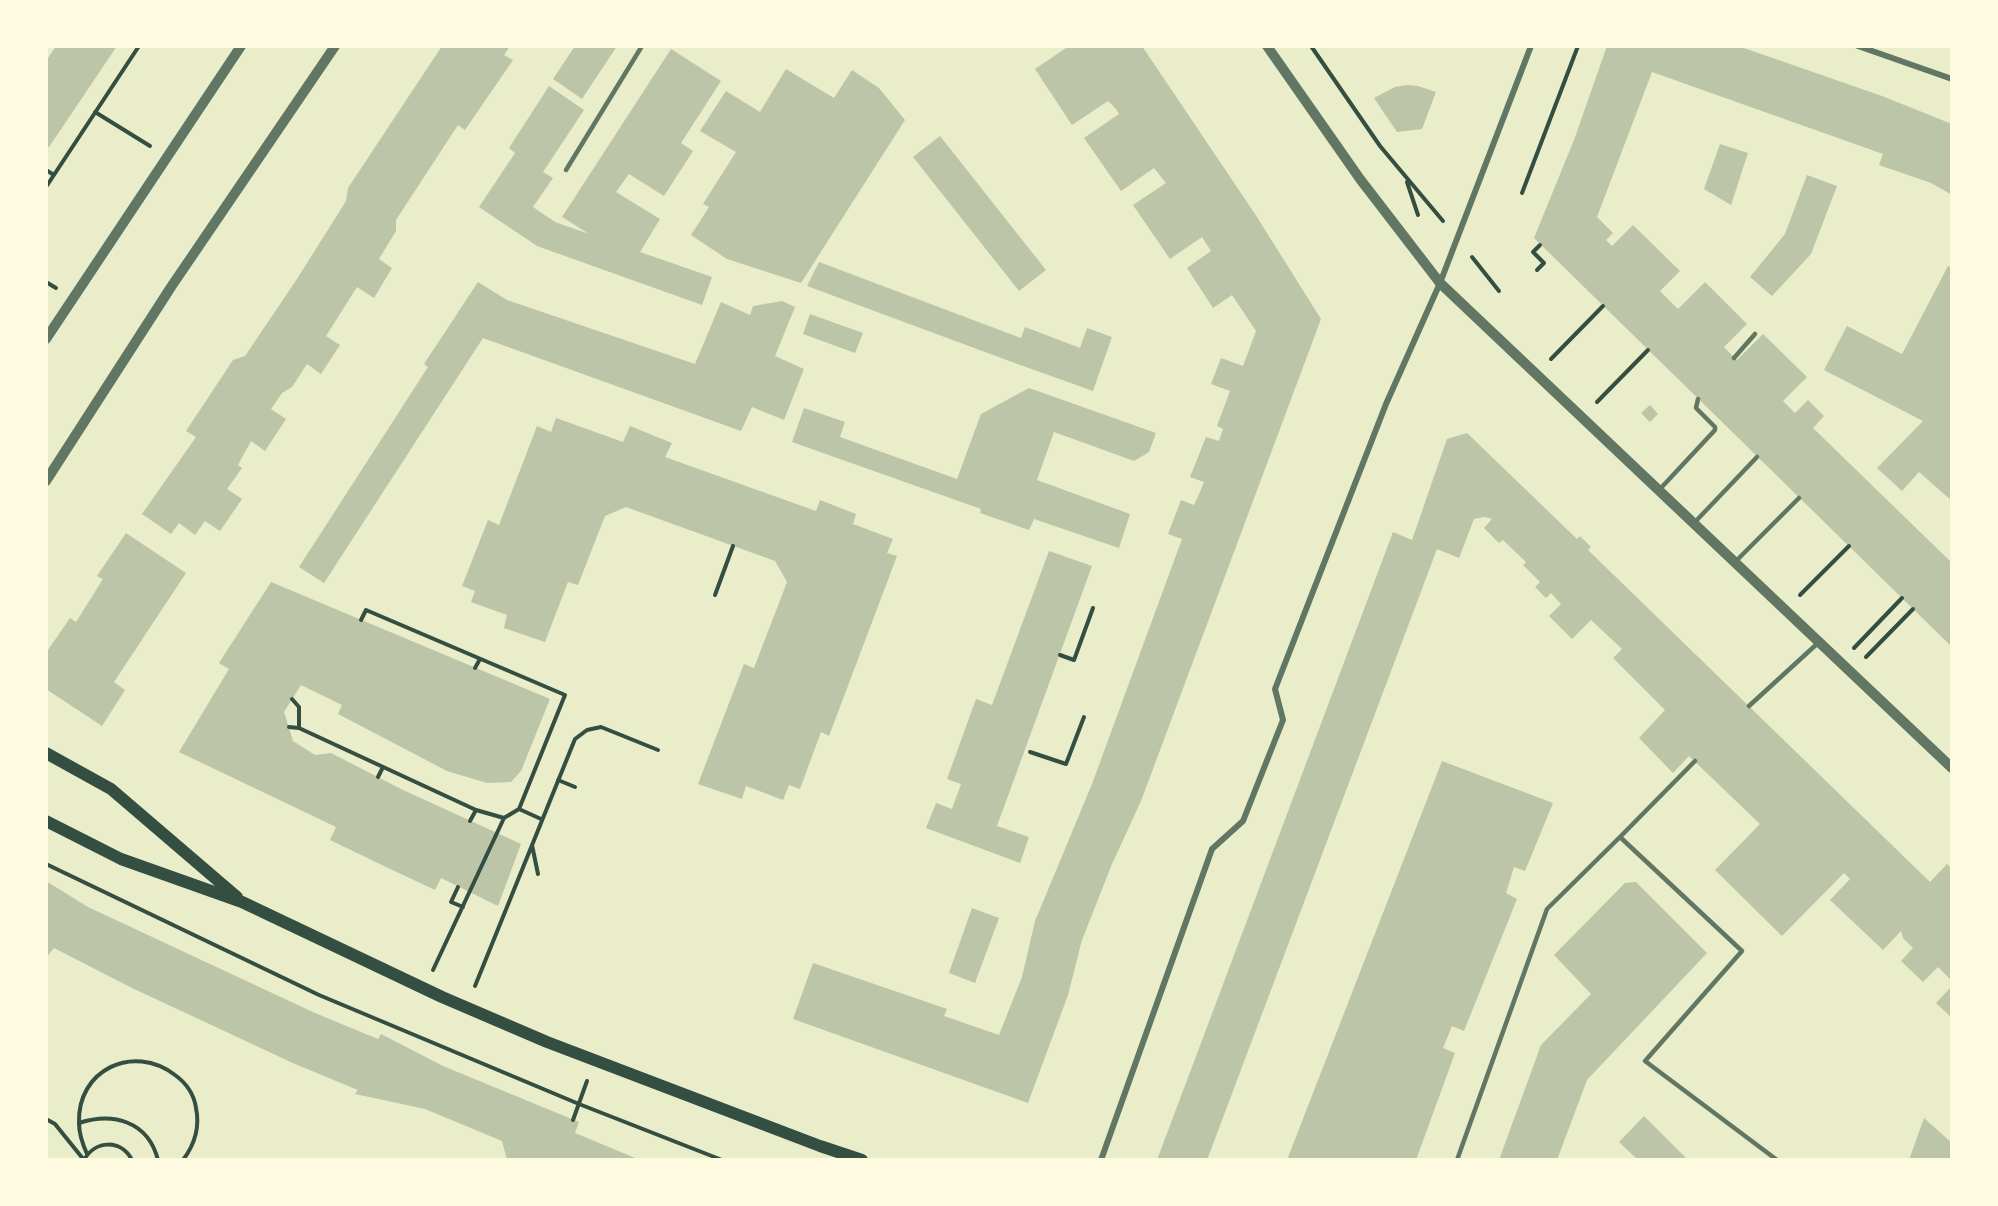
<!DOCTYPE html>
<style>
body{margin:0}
#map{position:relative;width:1998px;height:1206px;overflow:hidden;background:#e9edc9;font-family:"Noto Serif",serif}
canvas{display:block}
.frame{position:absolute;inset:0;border:48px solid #fefae0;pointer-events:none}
</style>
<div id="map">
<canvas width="1998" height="1206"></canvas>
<div class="frame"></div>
</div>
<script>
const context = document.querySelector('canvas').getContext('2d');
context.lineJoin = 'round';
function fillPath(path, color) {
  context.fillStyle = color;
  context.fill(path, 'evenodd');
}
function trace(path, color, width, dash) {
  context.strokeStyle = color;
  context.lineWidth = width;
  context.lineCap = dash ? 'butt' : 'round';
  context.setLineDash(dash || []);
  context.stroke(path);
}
fillPath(new Path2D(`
 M56,46H117L49,147L46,146V61Z
 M442,46H510L504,55L513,60L465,130L458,125L396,220V231L379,259L392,268L374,298L357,287L326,336L340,345L321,374L307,364L292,387L282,393L271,409L286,419L265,451L251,441L238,465L242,468L227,489L242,499L220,531L205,521L195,535L179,523L171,534L142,514L196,437L186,431L233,360L245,356L297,279L346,201L348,188Z
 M575,46H617L582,99L553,79Z
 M1069,46H1142L1255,214L1321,319L1141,801L1112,864L1082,940L1068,995L1028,1103L793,1019L813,963L947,1009L944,1016L999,1035L1022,977L1035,921L1092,784L1182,539L1168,534L1181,500L1194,505L1200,492L1204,482L1190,477L1206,437L1219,441L1223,429L1217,426L1230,391L1211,384L1221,358L1243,366L1256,331L1232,295L1213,308L1187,268L1211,251L1202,237L1170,259L1133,205L1166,183L1154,168L1121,191L1084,138L1119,114L1116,109L1108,101L1072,125L1035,69Z
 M1607,46H1738L1882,96L1952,124V195L1931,183L1879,165L1883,154L1652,72L1597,217L1613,233L1606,240L1612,246L1633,225L1680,271L1660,291L1678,309L1705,282L1747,324L1724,347L1737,360L1763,334L1807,377L1783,401L1795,413L1808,400L1824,416L1813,428L1952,563V647L1534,238L1574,140Z
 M671,49L721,81L681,143L693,151L664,196L629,174L616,192L660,219L640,252L712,277L702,305L537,246L479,207L515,153L509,148L549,86L584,110L543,172L553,178L533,207L555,222L589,234L562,217Z
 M786,69L834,98L852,70L879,88L905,120L801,283L727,259L691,235L709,207L703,204L736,152L700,131L726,91L760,112Z
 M1407,85L1418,86L1436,92L1422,129L1397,132L1374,98L1395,87Z
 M940,136L1046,270L1019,291L913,157Z
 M1720,144L1748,153L1731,205L1704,189Z
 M1807,175L1837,186L1811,254L1772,296L1750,277L1785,234Z
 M819,262L1021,338L1025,327L1080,348L1087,328L1112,337L1093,391L1012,362L807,286Z
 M1948,266L1952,268V501L1919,472L1902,491L1877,468L1923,421L1824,370L1847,326L1902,354Z
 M478,282L507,300L695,364L721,302L750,315L753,306L782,301L795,307L775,356L804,369L784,420L752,407L741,431L483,338L324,583L299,567L428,367L424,364Z
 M810,314L863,333L855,353L803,334Z
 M1029,388L1156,433L1149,452L1134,461L1054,432L1037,480L1130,514L1119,548L1034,519L1029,530L980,513L981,509L792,442L804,408L845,422L840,437L957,479L981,414Z
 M1650,405L1658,414L1650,422L1641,413Z
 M556,418L623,442L630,426L672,443L665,457L816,511L820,500L856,514L853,524L893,539L887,553L897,556L829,736L821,732L800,789L789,785L783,800L746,786L742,799L698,784L744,664L754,668L787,582L775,561L626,507L605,516L578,585L568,582L545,642L504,628L507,615L471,602L475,591L462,586L488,520L499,525L537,426L551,432Z
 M1467,433L1577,539L1580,536L1591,547L1588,550L1930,882L1947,864L1952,869V981L1938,967L1923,982L1901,961L1913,948L1903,938L1901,931L1883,950L1830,900L1850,879L1844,873L1782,936L1715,870L1760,824L1689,756L1673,773L1639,738L1665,710L1613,658L1622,649L1591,620L1572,639L1549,616L1561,604L1551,593L1546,598L1535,587L1540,582L1523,565L1526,562L1503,540L1499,543L1484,528L1492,519L1485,517L1474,519L1459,558L1437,549L1207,1160H1157L1393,532L1412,540L1447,439Z
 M126,533L186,573L114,682L125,690L102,726L46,689V653L70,618L76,622L103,579L97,576Z
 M1049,551L1092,566L997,826L1029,837L1020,863L926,828L936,803L952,809L961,784L947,779L976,699L992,705Z
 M271,582L550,699L521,771L511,782L487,783L447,771L338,714L342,705L301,685L284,712L293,741L315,755L331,753L401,789L521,844L498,906L441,878L435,890L384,866L330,840L336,827L179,752L229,669L219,663Z
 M1442,761L1553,803L1525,871L1514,867L1506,893L1517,899L1464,1031L1452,1026L1443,1048L1455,1053L1416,1160H1287Z
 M46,881L88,907L315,1013L378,1039L381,1034L443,1066L579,1122L575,1133L640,1160H507L502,1141L425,1109L355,1094L358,1090L295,1064L132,988L54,948L46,958Z
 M1636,882L1707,953L1587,1080L1557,1160H1499L1541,1045L1591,994L1554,955L1625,883Z
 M972,908L999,918L975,983L949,973Z
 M1952,986V1018L1936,1003Z
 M1644,1116L1688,1160H1638L1619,1142Z
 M1924,1118L1952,1143V1160H1909Z`), '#bcc5a7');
trace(new Path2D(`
 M1311,46L1380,146L1443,221
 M95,112L150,146
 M46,170L54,175
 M1407,182L1418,215
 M46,187L139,46
 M1522,193L1578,46
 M1472,257L1499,291
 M1537,270L1544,263L1533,252L1540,245
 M46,282L56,288
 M1551,359L1603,306
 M1597,402L1648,350
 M715,595L733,546
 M1800,595L1849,546
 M361,620L366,610L565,695L519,809
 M1854,648L1902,598
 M1060,655L1074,660L1093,608
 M1866,657L1913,609
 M475,668L480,659
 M292,699L299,707V728L476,810L504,818L519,809L541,819
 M289,727L299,728
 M1030,752L1066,764L1084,717
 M378,777L383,767
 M558,780L575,787
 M470,821L476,810
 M532,845L538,874
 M46,864L319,995L579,1104L722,1160
 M458,887L451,902L463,907
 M433,970L504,818
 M475,986L575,739L587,730L601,727L658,750
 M46,1119L55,1124L84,1160C95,1140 121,1139 132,1160
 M573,1120L587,1081
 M79,1123C113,1112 148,1121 158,1160
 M87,1154C83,1145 79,1134 79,1123C77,1070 133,1043 175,1075C186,1083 194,1094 196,1108C200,1127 195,1144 183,1160`), '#344e41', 4);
trace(new Path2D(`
 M566,170L642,46
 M1734,358L1755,334
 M1660,489L1715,430V427L1696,408L1698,399
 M1695,522L1757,457
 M1736,561L1799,498
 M1749,706L1818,643
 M1620,837L1695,761
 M1457,1160L1547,909L1620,837L1742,951L1645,1061L1777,1160`), '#617663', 4.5);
trace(new Path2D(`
 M1858,46L1952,79
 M1101,1160L1212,849L1243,821L1283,720L1275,689L1386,404L1440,283L1531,46`), '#617663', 6);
trace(new Path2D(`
 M1267,46L1360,179L1440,283L1952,768
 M46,339L241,46
 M46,481L171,287L335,46`), '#617663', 10);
trace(new Path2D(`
 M46,753L111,789L237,897
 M46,821L121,859L242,902L442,997L547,1042L820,1146L862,1160`), '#344e41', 12);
</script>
